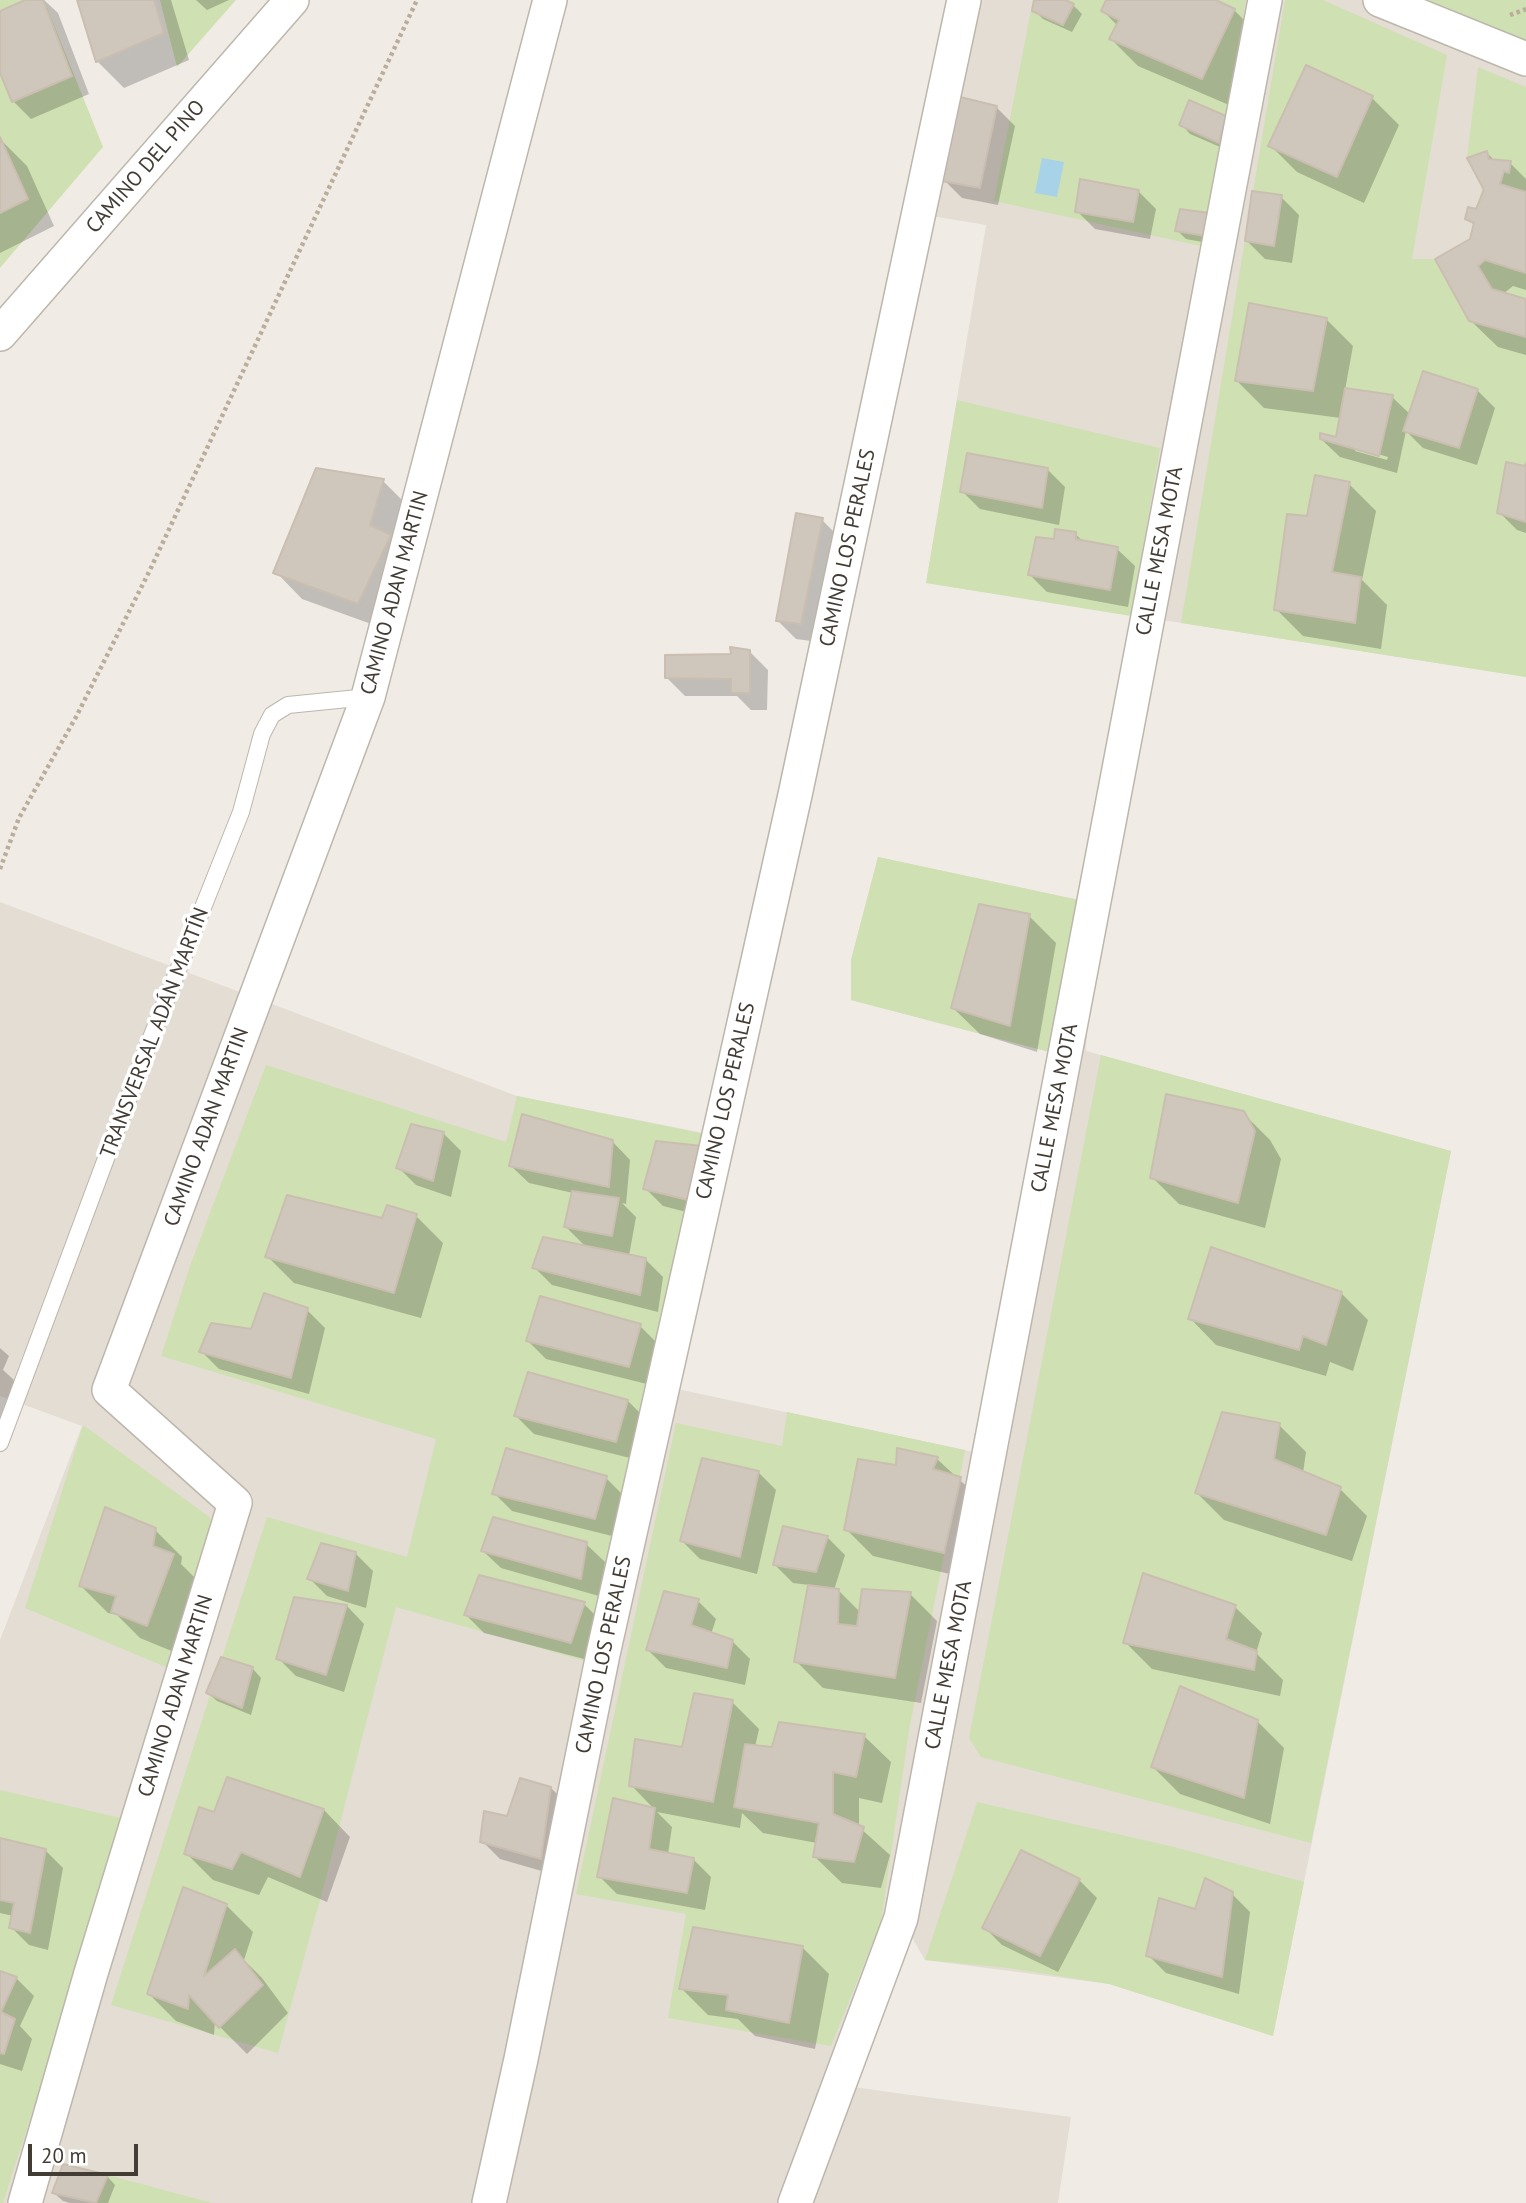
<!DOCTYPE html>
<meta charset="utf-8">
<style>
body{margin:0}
#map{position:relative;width:1526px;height:2203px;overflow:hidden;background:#f0ece5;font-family:"PT Sans",sans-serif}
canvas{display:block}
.scale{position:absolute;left:28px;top:2144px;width:110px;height:32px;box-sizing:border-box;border:4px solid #423c35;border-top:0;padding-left:9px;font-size:21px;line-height:24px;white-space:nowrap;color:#423c35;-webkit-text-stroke:5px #fff;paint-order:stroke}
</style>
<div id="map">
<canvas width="1526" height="2203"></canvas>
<div class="scale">20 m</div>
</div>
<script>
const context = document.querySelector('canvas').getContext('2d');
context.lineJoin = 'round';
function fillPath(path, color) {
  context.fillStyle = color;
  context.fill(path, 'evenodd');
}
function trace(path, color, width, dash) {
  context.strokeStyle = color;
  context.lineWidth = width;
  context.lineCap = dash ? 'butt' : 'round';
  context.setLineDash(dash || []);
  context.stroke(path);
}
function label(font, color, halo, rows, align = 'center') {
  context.font = font + ' "PT Sans",sans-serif';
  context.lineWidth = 7;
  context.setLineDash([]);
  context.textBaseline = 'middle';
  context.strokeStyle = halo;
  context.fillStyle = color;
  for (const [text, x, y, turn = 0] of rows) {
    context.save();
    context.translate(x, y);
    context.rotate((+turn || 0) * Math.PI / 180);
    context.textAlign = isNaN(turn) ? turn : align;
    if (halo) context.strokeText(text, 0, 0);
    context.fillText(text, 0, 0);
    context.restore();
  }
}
fillPath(new Path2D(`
 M964,0H1526V677L926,583L986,225L919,214Z
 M878,857L1093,903L1086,1051L1451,1151L1273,2036L1109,1984L925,1960L901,1919L839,2085L1071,2117L1058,2203H0V1640L82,1426L0,1396V902L517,1096L719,1136L663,1386L988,1455L1065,1056L851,1000V960Z`), '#e4ddd4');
fillPath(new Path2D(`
 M0,0H44L103,147L0,268Z
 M160,0H236L177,67Z
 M1033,0H1246L1201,246L994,201Z
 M1285,0H1323L1447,55L1412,259H1435L1470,239L1489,159L1467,158L1478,67L1526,87V677L1181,623Z
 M1425,0H1526V42L1401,9Z
 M957,400L1160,448L1131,616L926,583Z
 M878,857L1093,903L1065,1056L851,1000V960Z
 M1101,1055L1451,1151L1311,1843L981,1757L969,1738Z
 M266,1065L506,1142L517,1096L705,1134L585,1661L396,1607L323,1889L278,2053L111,2005L267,1517L407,1557L436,1439L161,1356L190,1266Z
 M787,1412L965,1450L909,1730L881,1922L831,2046L668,2018L686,1914L576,1894L676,1423L782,1446Z
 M83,1425L208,1516L219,1529L173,1670L25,1608Z
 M0,1790L121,1818L37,2097L3,2203H0Z
 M977,1802L1174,1847L1304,1882L1273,2036L1109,1984L1008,1968L925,1960Z
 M108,2175L212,2203H96Z`), '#cfe0b2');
fillPath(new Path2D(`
 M1042,158L1064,162L1057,197L1035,193Z`), '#a7d2e7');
fillPath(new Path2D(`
 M29,0H44L58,13L89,94L31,119L13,101L0,68V13Z
 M79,0H171L189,60L124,88L97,61Z
 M196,0H229L207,10Z
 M1036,0H1062L1073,5L1082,14L1072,32L1043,19L1034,10Z
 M1108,0H1211L1234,10L1261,37L1229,105L1138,66L1111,39L1118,26L1103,11Z
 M1372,98L1399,125L1364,203L1297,172L1270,145Z
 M997,108L1015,126L998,205L962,198L944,180Z
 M1225,118L1233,126L1227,150L1190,134L1182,125Z
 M0,139L27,166L54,226L0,253Z
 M1487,153L1495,161L1510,163L1526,179V290L1513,286L1503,294L1526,301V355L1498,347L1470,320L1472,240L1475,226L1467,218L1477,211L1486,190Z
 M1138,191L1156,209L1150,239L1095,229L1077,211Z
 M1281,197L1299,215L1292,263L1265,259L1247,241Z
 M1208,215L1214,244L1186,239L1177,230Z
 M1326,319L1353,346L1345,390L1392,397L1411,415L1477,390L1495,408L1477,465L1423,448L1406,431L1397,473L1340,457L1321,439H1338L1341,418L1264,408L1237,381ZM1355,447L1388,457L1387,460L1355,451Z
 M1526,468V533L1517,530L1499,512Z
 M1047,469L1065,487L1059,525L980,509L962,491Z
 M317,470L383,481L410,508L385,629L302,599L276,572Z
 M1349,484L1376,511L1362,580L1387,605L1381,649L1303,636L1276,609L1308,518Z
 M822,520L840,538L819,642L796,639L778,621Z
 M1075,534L1084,542L1117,549L1135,566L1128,607L1047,592L1029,574L1055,541Z
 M750,652L768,670L767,710H751L737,696H685L667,678Z
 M1029,916L1056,943L1037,1052L980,1034L953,1008Z
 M1243,1113L1270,1140L1281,1159L1265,1228L1179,1204L1152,1177Z
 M443,1133L461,1151L451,1197L416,1185L398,1167Z
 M612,1141L630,1160L626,1204L622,1203L636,1217L629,1256L645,1259L663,1277L658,1312L552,1285L534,1267L586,1247L566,1227L573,1193L529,1183L511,1166Z
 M701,1148L706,1217L663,1206L645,1188Z
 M416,1216L443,1243L421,1318L294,1283L267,1256L383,1220Z
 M1341,1293L1368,1320L1353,1371L1330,1362L1326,1376L1216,1345L1190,1318Z
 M307,1310L325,1328L309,1394L219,1369L202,1352Z
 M640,1326L658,1344L647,1384L546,1359L528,1341Z
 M0,1348L9,1356L3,1370L25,1390L12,1422L0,1417Z
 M628,1401L646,1419L634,1459L534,1434L516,1416Z
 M1279,1425L1306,1452L1303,1473L1340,1489L1367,1516L1352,1561L1224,1520L1197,1493Z
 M937,1459L987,1505L971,1579L873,1556L846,1529L897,1467Z
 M758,1472L776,1490L757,1574L700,1559L682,1541Z
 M606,1478L624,1496L612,1536L512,1511L494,1493Z
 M155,1530L182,1557L181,1564L200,1583L174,1652L140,1638L117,1615L108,1613L81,1586Z
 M827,1537L845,1555L834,1590H838L861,1613L910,1594L937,1621L921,1703L823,1688L796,1661L810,1585L793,1583L775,1565Z
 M586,1544L605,1562L599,1596L501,1568L483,1551Z
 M355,1553L373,1571L366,1608L327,1596L309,1578Z
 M698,1601L716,1619L711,1634L732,1641L750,1659L745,1685L666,1668L648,1650Z
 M584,1604L602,1622L588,1660L484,1633L466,1615Z
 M347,1606L364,1624L344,1692L296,1676L278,1658Z
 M1235,1607L1262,1633L1256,1653L1283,1680L1280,1696L1152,1669L1125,1642Z
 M222,1659L253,1669L261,1678L251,1715L217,1701L208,1693Z
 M732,1702L759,1729L755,1747L773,1749L864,1736L891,1762L882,1803L859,1798V1827L890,1855L881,1888L842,1883L815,1857L817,1843L763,1833L742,1813L740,1828L657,1812L672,1827L668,1854L693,1859L711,1877L705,1910L617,1894L599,1876L614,1800L655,1810L631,1785L684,1749Z
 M1257,1721L1284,1748L1270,1824L1180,1794L1153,1767Z
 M228,1779L324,1810L350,1837L327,1902L268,1877L259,1895L213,1880L186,1853L215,1814Z
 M551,1788L569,1806L559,1876L500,1859L482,1841Z
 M0,1840L45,1850L63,1868L48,1950L29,1945L11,1927L13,1916L0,1913Z
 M1079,1880L1097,1898L1058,1972L1002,1945L984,1927Z
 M1232,1894L1250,1912L1239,1994L1166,1973L1148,1955L1196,1911Z
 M226,1905L253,1932L244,1960L262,1978L288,2013L247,2054L215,2022L214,2035L176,2021L149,1994Z
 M802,1947L829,1974L815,2049L755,2036L738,2019L708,2015L681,1988Z
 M0,1973L16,1978L34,1996L20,2026L32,2039L22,2071L0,2064Z
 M107,2176L115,2185L108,2203H70L63,2201L54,2193Z`), '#0003');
const building = new Path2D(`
 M25,0H43L72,76L12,102L0,73V11Z
 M77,0H154L164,33L96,62Z
 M1034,0H1066L1074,4L1063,25L1032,11Z
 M1106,0H1216L1235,9L1202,79L1109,39L1119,20L1101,11Z
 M1306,65L1373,96L1337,177L1268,146Z
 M960,97L997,106L980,188L942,181Z
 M1189,100L1226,116L1219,143L1179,125Z
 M0,137L28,199L0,213Z
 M1487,151L1489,159L1511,161L1509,173L1504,171L1500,184L1526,192V273L1485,260L1478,266L1492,289L1526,299V337L1469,321L1435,259L1470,239L1474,223L1465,219L1468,207L1476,209L1484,190L1467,158Z
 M1080,179L1139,190L1133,222L1075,212Z
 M1252,191L1282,195L1274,246L1245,241Z
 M1180,209L1209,213L1206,236L1175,231Z
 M1249,303L1327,318L1313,391L1235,381Z
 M1423,371L1478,389L1459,448L1403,431Z
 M1345,388L1393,395L1379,456L1320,439V433L1336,437Z
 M967,453L1048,468L1042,508L960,492Z
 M1506,462L1525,466L1526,463V522L1497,513Z
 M316,468L384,479L370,525L391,535L358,604L273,573Z
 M1315,475L1350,482L1332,572L1361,577L1355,623L1274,610L1287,514L1307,516Z
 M796,513L823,518L801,624L776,621Z
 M1055,529L1076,532V539L1118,547L1110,590L1028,575L1036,537L1054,539Z
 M730,647L750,650V693H731V679L665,678V655L731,654Z
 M979,904L1030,914L1010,1026L951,1008Z
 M1166,1094L1244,1111L1255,1131L1238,1203L1150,1178Z
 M522,1114L613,1140L609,1187L509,1166Z
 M411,1124L444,1132L433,1181L396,1168Z
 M656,1141L702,1146L688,1200L643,1189Z
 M572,1191L619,1198L612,1236L564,1227Z
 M287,1195L382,1218L387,1205L417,1214L394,1293L265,1257Z
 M543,1237L646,1258L640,1295L532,1268Z
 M1211,1247L1342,1292L1326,1345L1303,1336L1299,1350L1188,1319Z
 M264,1293L308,1308L291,1378L199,1352L211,1323L251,1329Z
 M540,1296L641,1324L629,1367L526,1341Z
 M528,1372L628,1400L616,1442L514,1416Z
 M1222,1412L1280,1423L1274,1459L1341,1487L1326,1535L1195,1493Z
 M506,1448L607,1476L595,1519L492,1494Z
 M897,1448L938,1457L933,1469L961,1477L944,1553L844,1530L858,1459L896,1465Z
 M702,1458L759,1471L740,1557L680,1541Z
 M105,1507L156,1528L153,1546L174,1554L147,1626L111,1612L116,1596L79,1586Z
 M493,1517L587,1542L581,1579L481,1551Z
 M783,1526L828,1536L816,1572L773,1565Z
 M321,1543L356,1552L348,1591L307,1579Z
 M1143,1573L1236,1605L1226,1639L1257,1651L1254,1670L1123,1643Z
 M479,1575L585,1602L571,1643L464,1615Z
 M808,1585L839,1589L838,1624L857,1626L862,1589L911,1592L895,1678L794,1662Z
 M664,1591L699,1599L691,1625L733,1640L727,1668L646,1650Z
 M294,1597L347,1605L326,1675L276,1659Z
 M221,1657L253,1667L242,1708L206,1693Z
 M1180,1686L1258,1720L1244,1798L1151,1767Z
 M694,1693L733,1700L713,1802L629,1786L635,1739L682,1747Z
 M779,1722L865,1734L856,1777L833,1772V1814L864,1827L854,1862L813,1857L819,1823L734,1807L745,1744L772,1747Z
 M227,1777L324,1809L300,1877L241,1852L232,1869L184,1854L199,1807L214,1812Z
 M520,1778L551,1787L541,1859L480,1842L484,1811L507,1816Z
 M613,1798L655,1808L649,1849L694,1858L687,1893L597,1877Z
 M0,1838L46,1849L30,1933L9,1928L14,1903L0,1900Z
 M1021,1850L1080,1879L1040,1956L982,1928Z
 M1205,1878L1233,1892L1222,1977L1146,1956L1159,1898L1195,1909Z
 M183,1887L227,1904L204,1976L235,1949L263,1985L219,2028L189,1995L188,2009L147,1994Z
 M693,1927L803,1946L789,2023L726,2010L728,1995L679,1989Z
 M0,1971L17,1977L1,2012L15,2019L4,2054L0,2053Z
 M63,2164L108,2175L96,2203L52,2193Z`);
fillPath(building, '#d0c7bc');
trace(building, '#cabeb0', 2);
const service = new Path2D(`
 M0,1443L149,1043L241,812L262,734L272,715L288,705L368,697`);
const minor = new Path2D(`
 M1380,0L1526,59
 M0,334L292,0
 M25,2203L91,1973L235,1503L109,1390L368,697L550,0
 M489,2203L521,2059L603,1654L795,795L964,0
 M795,2203L901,1918L1265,0`);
trace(service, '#bdb6ac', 18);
trace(minor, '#bdb6ac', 36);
trace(new Path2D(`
 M1510,15L1526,9
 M0,869L19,818L76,717L149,572L417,0`), '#baad9c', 4.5, [3.5, 3.5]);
trace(service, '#fff', 16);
trace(minor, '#fff', 33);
label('21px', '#423c35', '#fff', [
 ["CAMINO DEL PINO",146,167,-49],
 ["CAMINO LOS PERALES",848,548,-78],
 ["CALLE MESA MOTA",1160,551,-79],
 ["CAMINO ADAN MARTIN",395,593,-75],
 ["TRANSVERSAL ADÁN MARTÍN",155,1033,-69],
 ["CAMINO LOS PERALES",726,1101,-77],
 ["CALLE MESA MOTA",1055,1108,-79],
 ["CAMINO ADAN MARTIN",207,1127,-70],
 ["CAMINO LOS PERALES",604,1655,-78],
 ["CALLE MESA MOTA",949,1665,-79],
 ["CAMINO ADAN MARTIN",176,1696,-73]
]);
</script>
